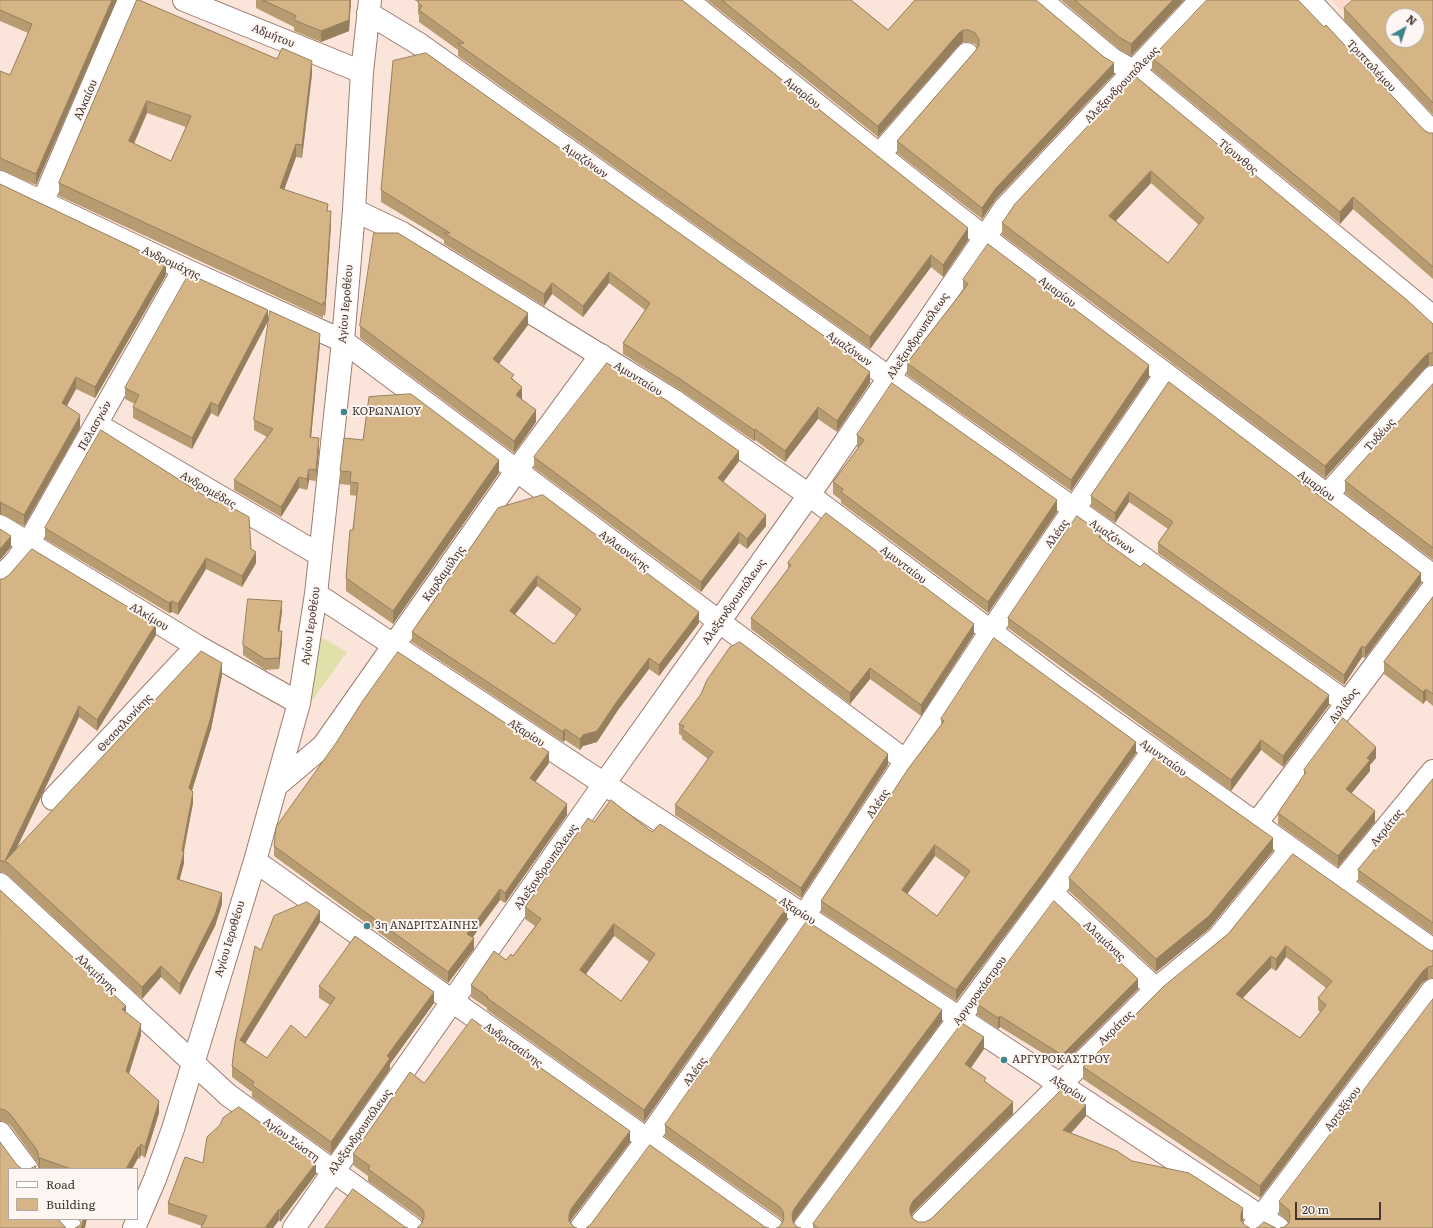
<!DOCTYPE html>
<meta charset="utf-8">
<style>
body{margin:0}
#map{position:relative;width:1433px;height:1228px;overflow:hidden;background:#fbe5db;font-family:Literata,serif}
canvas{display:block}
.legend{position:absolute;left:8px;top:1168px;width:130px;height:52px;box-sizing:border-box;background:#fdf6f2;border:1px solid #b3a9a4;margin:0;padding:5px 7px;list-style:none;font-size:12px;color:#44352f}
.legend li{display:flex;align-items:center;gap:8px;height:20px}
.legend b{width:20px;border:1px solid #b3a9a4}
.north{position:absolute;left:1385px;top:8px;width:40px;height:40px;box-sizing:border-box;background:#fdf6f2;border:1px solid #b3a9a4;border-radius:50%;rotate:39deg;font-size:11px;font-weight:700;line-height:16px;text-align:center;color:#44352f}
.north::after{content:'';display:block;margin:auto;width:14px;height:18px;background:#3e858c;clip-path:polygon(50% 0,100% 100%,50% 72%,0 100%)}
.scale{position:absolute;left:1295px;top:1202px;width:86px;height:18px;box-sizing:border-box;border:2px solid #44352f;border-top:0;padding-left:5px;font-size:12px;line-height:14px;white-space:nowrap;color:#44352f;-webkit-text-stroke:3px #fdf6f2;paint-order:stroke}
</style>
<div id="map">
<canvas width="1433" height="1228"></canvas>
<ul class="legend">
<li><b style="height:5px;background:#fff"></b>Road</li>
<li><b style="height:11px;background:#d5b585"></b>Building</li>
</ul>
<div class="north">N</div>
<div class="scale">20 m</div>
</div>
<script>
const context = document.querySelector('canvas').getContext('2d');
context.lineJoin = 'round';
function fillPath(path, color) {
  context.fillStyle = color;
  context.fill(path, 'evenodd');
}
function trace(path, color, width, dash) {
  context.strokeStyle = color;
  context.lineWidth = width;
  context.lineCap = dash ? 'butt' : 'round';
  context.setLineDash(dash || []);
  context.stroke(path);
}
function label(font, color, halo, rows, align = 'center') {
  context.font = font + ' Literata,serif';
  context.lineWidth = 4;
  context.setLineDash([]);
  context.textBaseline = 'middle';
  context.strokeStyle = halo;
  context.fillStyle = color;
  for (const [text, x, y, turn = 0] of rows) {
    context.save();
    context.translate(x, y);
    context.rotate((+turn || 0) * Math.PI / 180);
    context.textAlign = isNaN(turn) ? turn : align;
    if (halo) context.strokeText(text, 0, 0);
    context.fillText(text, 0, 0);
    context.restore();
  }
}
fillPath(new Path2D(`
 M1331,0H1365L1347,17Z`), '#fedacb');
fillPath(new Path2D(`
 M319,636L347,652L311,702L308,699Z`), '#dfe0aa');
const minor = new Path2D(`
 M184,0L362,72
 M687,0C785,79 883,159 983,236C1132,351 1285,461 1433,576
 M1041,0L1112,59L1135,72L1433,317
 M1309,0L1433,133
 M368,13L419,44L1346,702
 M879,155L967,54
 M0,182L184,269L343,341L906,761
 M43,201L129,0
 M354,210L402,233L673,400L809,495L1069,690L1433,950
 M96,424L320,555
 M1328,494L1433,377
 M0,526L197,646L299,703
 M0,578L17,560L28,544L184,269
 M316,594L1278,1228
 M277,785L323,746L517,470L601,355
 M53,799L197,646
 M1256,824L1433,588
 M255,861L772,1228
 M0,884L228,1095L412,1228
 M1340,884L1433,771
 M1052,893L1156,989
 M0,1133L27,1169
 M64,1219L71,1228
 M922,1222L1156,989L1218,938L1291,849
 M134,1228L155,1179L173,1129L255,861L299,703L316,594L343,341L354,210L362,72L370,0
 M294,1228L604,784L809,495L1005,208L1201,0
 M581,1228L647,1140L804,916L991,631L1166,374
 M804,1228L1052,893L1153,751
 M1253,1228L1433,990`);
trace(minor, '#9d7c6e', 24);
trace(minor, '#fff', 22);
fillPath(new Path2D(`
 M0,0H117L36,185L0,170V71L10,75L28,33L0,21Z
 M137,0L312,74L302,158L296,157L284,190L328,211L331,224L325,316L323,315V318L59,196V183ZM147,113L186,127L171,161L134,144Z
 M256,0H351L349,31L321,42L294,31V27L256,8Z
 M414,0H682L968,240L943,277L931,267L870,349L458,56V50L419,22V15L418,14V2Z
 M707,0H851L888,30L915,0L1114,74L996,199L982,219L897,153V141L976,50L978,48L975,44L969,42H963L958,46L878,137Z
 M1061,0H1184L1131,56L1119,49Z
 M1433,0V115L1344,20V8Z
 M1152,58L1424,130L1429,133H1433V279L1353,209L1340,224L1152,70Z
 M1135,76L1433,324V365H1429L1424,369L1325,478L1002,235V223ZM1151,183L1199,225L1168,263L1116,221Z
 M0,184L166,275L95,398L76,389L67,406L80,428L24,526L0,514Z
 M381,190L855,361L870,383L837,432L818,419L785,462L755,440L754,441L680,390L623,354V343L645,310L609,283L583,317L552,294L544,306L444,244V240L381,202Z
 M963,280L1149,377L1071,491L907,375V363L963,290Z
 M268,321L218,417L211,413L192,449L133,418V407L135,404L125,399V388Z
 M528,325L499,364L514,380L522,399L536,422L514,453L360,338V326Z
 M320,344L311,438L319,449L316,481L309,480L307,490L299,488L281,517L234,490V480L267,437L254,430V420Z
 M1169,382L1421,583L1365,658L1362,657L1344,685L1158,553V543L1168,529L1129,502L1115,523L1091,506V496Z
 M1433,384V560L1345,493V481Z
 M857,435L1057,512L988,613L841,503V500L833,494V482L858,448L857,447Z
 M534,457L739,461L723,482L766,526L747,549L739,543L701,592L534,468Z
 M340,471L499,473L393,624L346,591V578L357,496L350,495V485L340,484Z
 M498,508L699,623L659,676L649,669L618,710L597,742L583,746L580,750L565,740L563,742L412,642V632ZM537,586L576,616L554,644L515,614Z
 M45,528L251,549L256,563L242,587L206,569L178,615L172,612L169,613L45,539Z
 M1101,539L1329,705L1283,767L1261,750L1231,791L1008,628V618Z
 M788,563L974,634L921,716L870,679L850,704L751,629V618L788,569Z
 M0,579L156,635L97,731L79,717L16,850L222,675L211,729L192,791L193,803L184,852V863L179,880L222,904L215,926L180,995L161,977L142,999L8,875L3,872H0Z
 M1433,597V706L1426,700L1423,704L1384,674V662Z
 M282,612L279,631L282,641L279,669L265,670L243,655V645Z
 M941,719L1136,753L1042,886L956,1001L821,912V901L941,725ZM935,856L965,878L937,916L907,894Z
 M679,724L888,765L801,898L675,815V805L708,759L682,739V736L679,734Z
 M1376,758L1370,765V771L1351,793L1375,822L1338,867L1278,824V813L1304,776V770Z
 M549,763L535,782L567,815L505,903L500,900L472,938L474,949L448,983L274,856V846Z
 M1433,779V935L1358,881V870Z
 M594,822L652,832L787,919L644,1122L487,1010V1008L471,997V985L506,960L513,956L535,926L525,919V907ZM614,936L649,962L621,1001L586,974Z
 M1273,851L1209,929L1156,972L1069,891V878Z
 M0,890L126,1012L141,1035L129,1074L159,1113L145,1158L141,1155L139,1159L138,1158L132,1169H39L37,1162L10,1125L5,1122L0,1121Z
 M320,922L245,1043L267,1058L306,1038L330,1005L319,998V986L434,1003L390,1064V1069L331,1154L252,1097V1092L232,1077V1066L261,950Z
 M1228,934L1426,948L1431,951L1433,950V978L1428,979L1423,982L1260,1198L1083,1079V1067ZM1286,957L1326,988L1318,998V1010L1320,1012L1300,1038L1243,998L1271,968L1276,971Z
 M1138,989L1062,1065L1000,1027L998,1029L977,1015V1004Z
 M942,1021L794,1221L793,1222L797,1227L778,1228L783,1222L780,1218L665,1137V1125Z
 M984,1049L971,1068L986,1082L1013,1114L913,1213L912,1216L913,1219L918,1222H925L931,1219L1086,1116L1071,1133L1132,1161L1243,1220L1242,1222L1246,1226L1250,1228H813V1224Z
 M424,1083L630,1142L571,1220L570,1222L574,1227L422,1223L423,1222L420,1218L368,1181V1176L353,1165V1154Z
 M203,1163L316,1174L280,1222L279,1220L273,1228H201L202,1226L168,1214V1203Z
 M1279,1202L1433,1228L1284,1227L1289,1222L1279,1214Z`), '#b79c72');
fillPath(new Path2D(`
 M112,0H117L36,185V174Z
 M350,0H351L349,31L321,42V31Z
 M1173,0H1184L1131,56V44Z
 M963,30V42L958,46L878,137V126L958,34Z
 M312,61V74L302,158V145Z
 M1114,63V74L996,199L982,219V208L996,188Z
 M147,101V113L129,154V141Z
 M296,144V157L280,201V188Z
 M1151,171V183L1109,228V216Z
 M1353,197V209L1340,224V212Z
 M331,211V224L325,316V304Z
 M968,228V240L943,277V265Z
 M931,255V267L870,349V337Z
 M166,263V275L95,398V387Z
 M609,272V283L583,317V306Z
 M552,283V294L544,306V294Z
 M268,310V321L218,417V406Z
 M528,313V325L493,371V359Z
 M320,334V344L310,448V437Z
 M1429,353V365L1424,369L1325,478V466L1424,357Z
 M1149,365V377L1071,491V480Z
 M870,372V383L837,432V421Z
 M76,377V389L62,414V403Z
 M522,387V399L516,395Z
 M211,402V413L192,449V438Z
 M818,407V419L785,462V451Z
 M536,410V422L514,453V441Z
 M80,416V428L24,526V515Z
 M755,429V440L754,441V430Z
 M319,438V449L316,481V470Z
 M739,451V461L718,489V478Z
 M499,460V473L393,624V611Z
 M309,469V480L307,490V479Z
 M299,477V488L281,517V507Z
 M1129,492V502L1115,523V513Z
 M1057,500V512L988,613V602Z
 M0,502H1V514H0Z
 M766,515V526L747,549V539Z
 M739,532V543L701,592V582Z
 M1101,533V544L1099,537Z
 M11,536V547L0,560V549Z
 M256,552V563L242,587V576Z
 M206,558V569L178,615V604Z
 M1421,573V583L1365,658V648Z
 M537,576V586L510,621V611Z
 M172,601V612L169,613V603Z
 M282,601V612L278,641V631Z
 M699,612V623L659,676V665Z
 M156,624V635L97,731V720Z
 M974,624V634L921,716V705Z
 M282,631V641L279,669V658Z
 M1362,646V657L1344,685V675Z
 M649,658V669L618,710L597,742L583,746L580,750V739L618,700Z
 M222,663V675L211,729L189,800V788Z
 M870,668V679L850,704V693Z
 M1426,689V700L1423,704V692Z
 M1329,695V705L1283,767V756Z
 M79,706V717L9,864L5,861Z
 M565,729V740L563,742V732Z
 M1261,740V750L1231,791V780Z
 M1136,742V753L1042,886L956,1001V990Z
 M1376,747V758L1370,765V771L1346,800V789L1367,758Z
 M549,752V763L530,789V778Z
 M888,754V765L801,898V888Z
 M193,792V803L183,854L184,852V863L177,890V879Z
 M567,804V815L505,903V893Z
 M1375,811V822L1338,867V856Z
 M1273,838V851L1209,929L1156,972V959Z
 M935,845V856L902,901V890Z
 M500,889V900L467,945V934Z
 M222,893V904L215,926L180,995V984Z
 M787,907V919L644,1122V1110Z
 M320,911V922L240,1052V1040Z
 M614,924V936L580,982V970Z
 M474,938V949L448,983V972Z
 M1286,946V957L1276,971V959Z
 M1271,956V968L1236,1005V994Z
 M161,966V977L142,999V987Z
 M1428,967V979L1423,982L1260,1198V1186L1423,971Z
 M1138,979V989L1062,1065V1055Z
 M434,992V1003L390,1064V1069L331,1154V1142L387,1056Z
 M126,1006V1017L122,1009Z
 M942,1010V1021L794,1221L792,1227V1215L794,1209Z
 M1000,1016V1027L998,1029V1018Z
 M141,1024V1035L126,1083V1071Z
 M984,1037V1049L965,1076V1064Z
 M159,1101V1113L145,1158V1147Z
 M1013,1102V1114L913,1213L910,1218V1207L913,1201Z
 M1086,1105V1116L1063,1142V1130Z
 M630,1131V1142L571,1220L569,1226V1215L571,1209Z
 M141,1144V1155L139,1159V1148Z
 M138,1147V1158L132,1169H126Z
 M40,1158V1169H39V1159Z
 M316,1163V1174L280,1222V1210Z
 M1243,1208V1220L1241,1226V1214Z
 M279,1209V1220L273,1228H265Z
 M84,1219H87L85,1228H81Z`), '#957f5d');
const building = new Path2D(`
 M0,0H112L36,174L0,158V71L10,75L32,24L0,10Z
 M137,0H139L277,59L282,48L312,61L302,145L296,144L280,188L328,204L327,211H331L325,304L323,302V305L59,183ZM147,101L191,116L171,161L129,141Z
 M263,0H350L349,20L321,31L294,20L296,16Z
 M419,0H682L968,228L943,265L931,255L870,337L458,44L464,43L419,10L422,6L418,2Z
 M722,0H851L888,30L915,0H1036L1104,57L1114,63L996,188L982,208L897,141L976,50L979,45V39L975,33L969,30H963L958,34L878,126Z
 M1075,0H1173L1131,44L1119,37Z
 M1207,0H1298L1324,27L1326,25L1424,130L1429,133H1433V267L1353,197L1340,212L1152,58Z
 M1353,0H1433V103L1344,8ZM1393,16H1417V40H1393Z
 M426,53L855,358L854,360L870,372L837,421L818,407L785,451L755,429L754,430L680,379L623,343L650,303L609,272L583,306L552,283L544,294L444,233H450L381,190L393,61Z
 M1135,76L1407,300L1433,324V353H1429L1424,357L1325,466L1002,223L1015,204ZM1151,171L1204,218L1168,263L1109,216Z
 M0,184L166,263L95,387L76,377L62,403L79,414L80,416L24,515L0,502Z
 M374,233H398L528,313L493,359L514,375L511,378L522,387L516,395L536,410L514,441L360,326Z
 M988,244L1149,365L1071,480L907,363L968,284L963,280Z
 M189,274L268,310L218,406L211,402L192,438L133,407L139,395L125,388Z
 M270,311L320,334L310,437L319,438L316,470L309,469L307,479L299,477L281,507L234,480L273,429L254,420Z
 M607,363L666,400L739,451L718,478L766,515L747,539L739,532L701,582L534,457Z
 M1169,382L1421,573L1365,648L1362,646L1344,675L1158,543L1173,522L1129,492L1115,513L1091,496Z
 M892,383L1057,500L988,602L841,492L843,489L833,482L864,440L857,435Z
 M1433,384V548L1345,481Z
 M411,394L499,460L393,611L346,578L350,530H353L358,483L350,482L351,472L340,471L344,438L363,440L369,397Z
 M101,430L216,503L219,500L249,517L251,549L256,552L242,576L206,558L178,604L172,601L169,603L45,528Z
 M543,495L699,612L659,665L649,658L618,700L597,731L583,735L580,739L565,729L563,732L412,632L498,508ZM537,576L581,609L554,644L510,611Z
 M826,513L974,624L921,705L870,668L850,693L751,618L791,565L788,563Z
 M1077,516L1101,533L1099,537L1140,567L1144,563L1329,695L1283,756L1261,740L1231,780L1008,618Z
 M0,529L11,536L0,549Z
 M32,549L156,624L97,720L79,706L5,861L201,651L222,663L211,717L189,788L193,792L182,851L184,852L177,879L222,893L215,915L180,984L161,966L142,987L8,863L3,861H0V579H3L9,575Z
 M1433,597V694L1426,689L1423,692L1384,662Z
 M248,599L282,601L278,631H282L279,658L265,659L243,645Z
 M994,638L1136,742L1042,874L956,990L821,901L908,769L944,721L941,719ZM935,845L970,871L937,916L902,890Z
 M740,642L888,754L801,888L675,805L713,752L682,729L684,726L679,724L701,694L707,680L730,647Z
 M398,652L549,752L530,778L567,804L505,893L500,889L467,934L474,938L448,972L274,846L276,827L336,743L362,702Z
 M1343,718L1376,747L1367,758L1370,760L1346,789L1375,811L1338,856L1278,813L1306,772L1304,770Z
 M1156,755L1273,838L1209,916L1156,959L1069,878Z
 M1433,779V923L1358,870Z
 M611,800L652,832L660,824L787,907L644,1110L487,998L488,997L471,985L494,951L506,960L511,954L513,956L541,919L525,907L588,818L594,822ZM614,924L655,954L621,1001L580,970Z
 M1293,854L1426,948L1431,951L1433,950V966L1428,967L1423,971L1260,1186L1083,1067L1164,986L1228,934ZM1286,946L1332,981L1318,998L1326,1005L1300,1038L1236,994L1271,956L1276,959Z
 M0,890L126,1006L122,1009L141,1024L126,1071L159,1101L145,1147L141,1144L139,1148L138,1147L126,1169H71L40,1158L39,1159L37,1150L10,1114L5,1110L0,1109Z
 M1054,901L1138,979L1062,1055L1000,1016L998,1018L977,1004Z
 M307,902L320,911L240,1040L267,1058L291,1025L306,1038L335,998L319,986L355,936L434,992L387,1056L390,1058L331,1142L252,1085L254,1082L232,1066L235,1042L255,946L261,950L274,916Z
 M807,921L942,1010L794,1209L792,1215L793,1222L797,1227L801,1228H776H778L782,1223L784,1218L783,1212L780,1207L665,1125Z
 M1433,999V1228H1280L1284,1227L1289,1223L1290,1217L1289,1210L1279,1202Z
 M472,1019L630,1131L571,1209L569,1215V1221L574,1227L577,1228H417L422,1223L424,1217V1212L420,1207L368,1169L370,1166L353,1154L410,1072L424,1083Z
 M962,1023L984,1037L965,1064L986,1078L984,1081L1013,1102L913,1201L910,1207V1213L913,1219L918,1222H925L931,1219L1062,1089L1086,1105L1063,1130L1117,1151L1132,1161L1189,1173L1243,1208L1241,1214V1221L1246,1226L1250,1228H818L813,1224Z
 M239,1107L316,1163L280,1210L279,1209L265,1228H201L207,1216L168,1203L185,1157L203,1163L207,1137L220,1125L223,1118Z
 M0,1142L17,1165L22,1169H9V1219H58L66,1228H0Z
 M650,1145L765,1227L769,1228H586L591,1224Z
 M36,1166L35,1169H30Z
 M353,1189L405,1227L408,1228H325Z
 M83,1219H84L81,1228H75L79,1226L82,1222Z
 M1264,1222L1276,1228H1256H1257Z`);
fillPath(building, '#d5b585');
trace(building, '#957f5d', 1);
for (const [x, y, r, color] of [
 [344,412,4,"#3e858c"],
 [367,926,4,"#3e858c"],
 [1004,1060,4,"#3e858c"]
]) {
  const dot = new Path2D();
  dot.arc(x, y, r, 0, 2 * Math.PI);
  context.fillStyle = color;
  context.fill(dot);
  trace(dot, '#fdf6f2', 1.5);
}
label('11px', '#44352f', '#fdf6f2', [
 ["Αδμήτου",273,36,22],
 ["Τριπτολέμου",1371,66,47],
 ["Αλεξανδρουπόλεως",1122,85,-46],
 ["Αμαρίου",802,93,39],
 ["Αλκαίου",86,100,-67],
 ["Τίρυνθος",1238,157,40],
 ["Αμαζόνων",585,161,35],
 ["Ανδρομάχης",171,263,25],
 ["Αμαρίου",1057,292,37],
 ["Αγίου Ιεροθέου",346,304,-85],
 ["Αλεξανδρουπόλεως",918,336,-56],
 ["Αμαζόνων",849,349,35],
 ["Αμυνταίου",638,379,32],
 ["Πελασγών",95,426,-60],
 ["Τυδέως",1380,435,-48],
 ["Αμαρίου",1316,486,37],
 ["Ανδρομέδας",208,490,30],
 ["Αλέας",1057,534,-55],
 ["Αμαζόνων",1112,537,35],
 ["Αγλαονίκης",624,551,37],
 ["Αμυνταίου",903,565,37],
 ["Καρδαμύλης",444,574,-55],
 ["Αλεξανδρουπόλεως",734,602,-55],
 ["Αλκίμου",149,617,31],
 ["Αγίου Ιεροθέου",311,626,-82],
 ["Αυλίδος",1344,706,-53],
 ["Θεσσαλονίκης",125,723,-47],
 ["Αξαρίου",526,733,33],
 ["Αμυνταίου",1163,758,36],
 ["Αλέας",878,804,-57],
 ["Ακράτας",1387,828,-51],
 ["Αλεξανδρουπόλεως",546,867,-55],
 ["Αξαρίου",797,911,33],
 ["Αγίου Ιεροθέου",230,939,-73],
 ["Αλαμάνας",1104,941,43],
 ["Αλκμήνης",96,974,43],
 ["Αργυροκάστρου",980,991,-54],
 ["Ακράτας",1116,1028,-44],
 ["Ανδριτσαίνης",513,1045,35],
 ["Αλέας",695,1072,-55],
 ["Αξαρίου",1068,1089,33],
 ["Αρτοξίνου",1343,1109,-53],
 ["Αλεξανδρουπόλεως",360,1132,-55],
 ["Αγίου Σώστη",291,1140,36]
]);
label('11px', '#44352f', '#fdf6f2', [
 ["ΚΟΡΩΝΑΙΟΥ",352,412],
 ["3η ΑΝΔΡΙΤΣΑΙΝΗΣ",375,926],
 ["ΑΡΓΥΡΟΚΑΣΤΡΟΥ",1012,1060]
], 'left');
</script>
